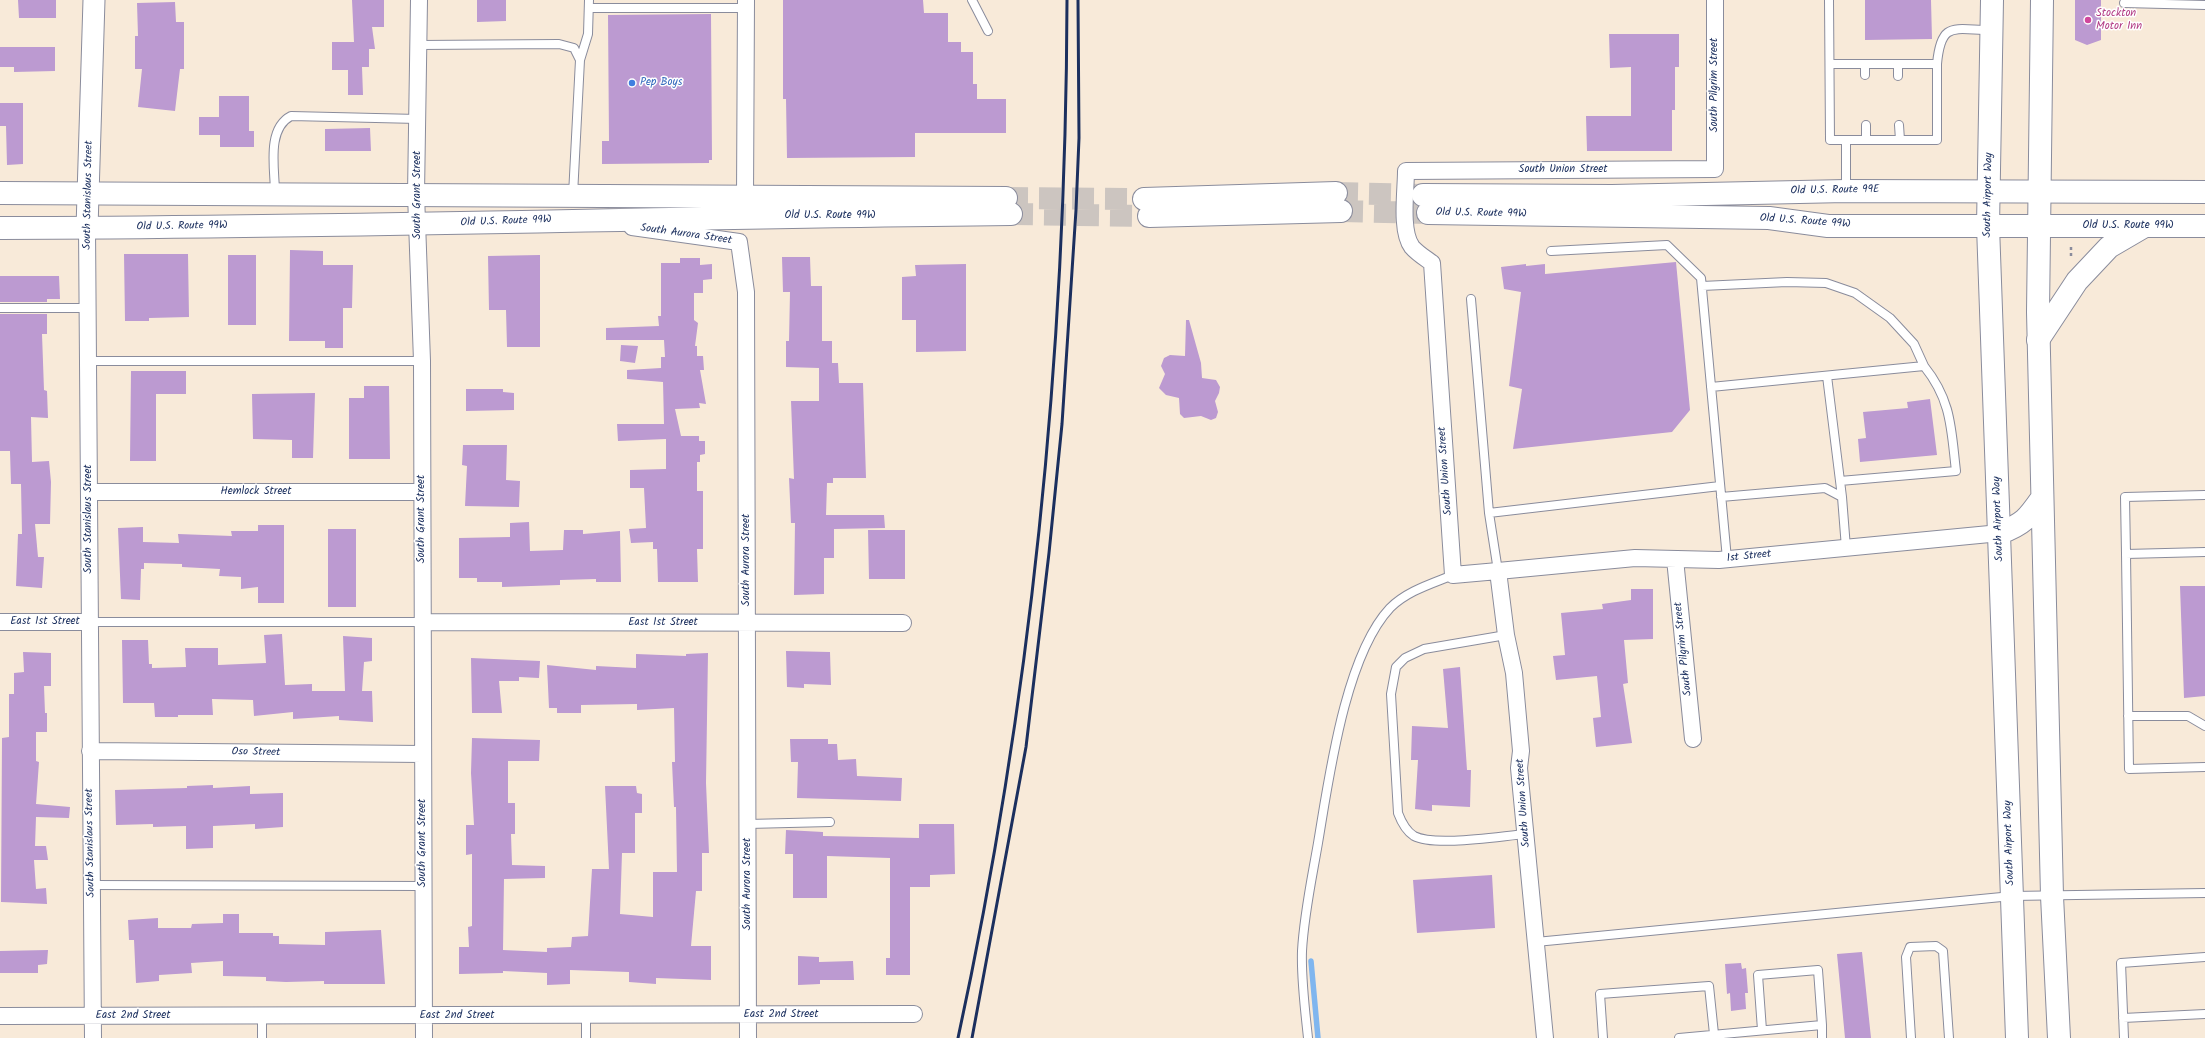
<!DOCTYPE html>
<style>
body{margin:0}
canvas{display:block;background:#f8ead9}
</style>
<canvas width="2205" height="1038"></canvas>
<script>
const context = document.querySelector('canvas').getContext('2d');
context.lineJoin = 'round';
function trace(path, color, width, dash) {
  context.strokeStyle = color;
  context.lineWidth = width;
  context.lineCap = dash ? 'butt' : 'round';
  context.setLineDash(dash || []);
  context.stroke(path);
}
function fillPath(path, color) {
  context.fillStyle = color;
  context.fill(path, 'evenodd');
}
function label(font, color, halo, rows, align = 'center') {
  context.font = font + ' Kalam,sans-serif';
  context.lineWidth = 3;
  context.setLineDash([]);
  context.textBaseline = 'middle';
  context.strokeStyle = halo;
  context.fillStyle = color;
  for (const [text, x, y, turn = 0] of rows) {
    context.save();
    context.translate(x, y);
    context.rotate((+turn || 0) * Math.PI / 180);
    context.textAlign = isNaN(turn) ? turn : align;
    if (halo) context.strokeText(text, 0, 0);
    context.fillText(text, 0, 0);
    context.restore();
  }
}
trace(new Path2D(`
 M1311,961L1318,1038`), '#80b6ef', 5.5);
fillPath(new Path2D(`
 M18,0H56V18H19Z
 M352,0H384V27H372L375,49H369V67H362L363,95H348V70H332V42H354Z
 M477,0H506V21L477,22Z
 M783,0H923L924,13H948V42H961V52H973V84H977V99H1006V133H915V157L787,158L786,99H783Z
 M1865,0H1931L1932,39L1865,40Z
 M2075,0H2101V40L2087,45L2075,40Z
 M175,2L176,22H184V69H180L175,111L138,107L142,69H135V36H138L137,3Z
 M711,14L712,160H709V163L602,164V141H609L608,15Z
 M1609,34H1679V67H1675V110H1672V151H1587L1586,116H1631V67L1610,68Z
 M0,47H55V71L14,72V67H0Z
 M219,96H249V131H254V147H220V135H199V117H219Z
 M0,103H23V164L7,165L6,126H0Z
 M370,128L371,151H325V129Z
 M290,250L323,251V265H353L352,308H343V348H325V341H289Z
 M124,254H188L189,317L149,318V321H125Z
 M228,255H256V325H228Z
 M540,255V347H507L506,310H489L488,256Z
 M782,257H810L811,286H822V341H832V363H838L839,383H863L866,478H833V483H827L826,515H884L885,528L834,529V558H824V594L794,595L795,523H791L789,478L794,479L791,401H819V368L786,367V341H789L790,292H783Z
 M680,258H700V265L712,264V279L703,280V293H694V320L698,323L695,346H697V356H703L704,370H700L706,404L699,403L700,408L675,409L681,436H699V441H705V454L700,455V462H697V491H703V549H697L698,582H658L657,549H653V542L631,543L629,529L646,528L644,488H630V470L666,469V439L618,441L617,424H664L663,382L627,379V370L661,368V357H665L664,340H606V328L659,326L658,316H661V263H680Z
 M1676,262L1690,410L1672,432L1513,449L1522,389L1509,386L1521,292L1504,289L1501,267L1526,264V266L1545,264V274Z
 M966,264V351L916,352V320H902V277L916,276L915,265Z
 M0,276H59L60,299H47V302H0Z
 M0,314H47V334H42L44,390L47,391L48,418L31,417L32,462L49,461L51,482L50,524H35L38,557H44L42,588L16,586L18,534H22L21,484H11L10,451H0Z
 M1186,320H1189L1201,363L1202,378L1216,380L1220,387L1219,393L1215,401L1218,412L1216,418L1211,420L1201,416L1184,418L1180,414L1179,398L1166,395L1159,388L1165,374L1161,366L1164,358L1170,355L1185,356Z
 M621,345L638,346L635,363L620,361Z
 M131,371H186V394H156V461H130Z
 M364,386H389L390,459H349V398H364Z
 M466,389H503V392L514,393V410L466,411Z
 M315,393L313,458H292V440L253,439L252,394Z
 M1930,399L1937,455L1860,462L1858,439L1866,438L1863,412L1908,408L1907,402Z
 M463,445H507L506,480L520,481L519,507L465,506L467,466L462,465Z
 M529,522L530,551L563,550L564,530H583V534L620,531L621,582H596V579L560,580V585L502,587V582H477V578H459V538L510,537V523Z
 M258,525H284V603H258V587L241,589V577L219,576L220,569L182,567V564L144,563V569H141L140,600L121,599L118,528L143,527V542L179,543L178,534L232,536L231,531H258Z
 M328,529H356V607H328Z
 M868,530H905V579H869Z
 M2180,586H2205V696L2184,698Z
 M1631,589H1653V639L1624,640L1628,683L1623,684L1632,743L1596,747L1593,718L1601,717L1597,676L1556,680L1553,656L1565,655L1561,613L1603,609L1602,604L1631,600Z
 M282,634L285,685L312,684V691H345L343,636L372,638V661L364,662L362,691H372L373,722L339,720V716L293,719V712L254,716L253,700L212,699L213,715H178V717H155L154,703H123L122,640H148L149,664H152V668L186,667L185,648H218V665L266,663L264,635Z
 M786,651L830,652L831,685L804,684V688L787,687Z
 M23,652L51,653V686H44L45,713H47V732H36V761L39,762L36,804L70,807L69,818L36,817L35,846H46L48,860H34L36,889L46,888L47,904L1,902L2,738L9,737V694H14V673L24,672Z
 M708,653L706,783L709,853H702V891H696L691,946H711V980L656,978V984L629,982V972L570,970V984L547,985V973L503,971V973L459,974V947H469L468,927L472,926V854L466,855V825H474L471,773L472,738L540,740L539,761H508V803H515V834H511L512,865L545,866V878L504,879L503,950L547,952V948L571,947L572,937L588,936L592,869H609L605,786H636L637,793L642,794V813H635V853H622L620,914L653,917V872H677L676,807H674L672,762H675L674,708L637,710V704L581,705V713H557V708H549L547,665L596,670V666L636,668V654L686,656V654Z
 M471,658L540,661L539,678L519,677V681H499L502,713H472Z
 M1460,667L1467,770H1471L1470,807L1432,805V811L1415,809L1418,760H1411L1412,726L1448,728L1443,669Z
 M790,739H828V744H837L838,760L856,759L857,776L902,778L901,801L797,798L798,762H791Z
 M213,785V788L250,786V794L283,793V827L255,829V824L213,826V848L186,849V826L153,827V824L116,825L115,790L187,788V786Z
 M919,824H954L955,874L930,875V887H910V975H886V958H890V858L827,856V898H793V854H785L786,830L823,832V836L919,838Z
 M1492,875L1495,928L1417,933L1413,880Z
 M223,914H239V933H273V936H279V944L325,945V932L381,930L385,984H324V981L286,982L266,981V977L223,976V961L191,963L192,973L159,975V981L136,983L134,940H129L128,920L158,918V928H191L192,924L223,923Z
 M48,950L47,964L38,965V973H0V951Z
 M1862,952L1871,1038H1845L1837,954Z
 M798,956L819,957V962L853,961L854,980H820V984L798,985Z
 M1741,963L1742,969L1746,968L1748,993H1745L1746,1009L1731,1011L1730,993L1727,994L1725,964Z`), '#bc9ad1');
trace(new Path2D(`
 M1336,193L1423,195
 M1006,198L1144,199
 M1341,211L1428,213
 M1011,214L1149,216`), '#ccc5c0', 22, [22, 11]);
const service = new Path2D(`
 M972,0L988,31
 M1829,0L1830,140H1937V64H1830
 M2124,3L2205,5
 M589,8H746
 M419,45L559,44L574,48L580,60L573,195
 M580,60L588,34L589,0
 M1898,64V76
 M1937,64C1941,20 1954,30 1991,30
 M1865,75V64
 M1866,125V140
 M1899,125L1900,140
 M1846,140V190
 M275,193C275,170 266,129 291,116L418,119
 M1551,251L1667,245L1701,278L1727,559
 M1702,286L1787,282L1826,283L1855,293L1890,318L1914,344L1924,366L1711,387
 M1471,299L1489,513
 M0,308H88
 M89,361H422
 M1827,376L1842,497
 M1840,481L1956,471C1951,429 1952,401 1924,366
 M2205,495L2125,497L2126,554L2205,552
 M1721,497L1825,488L1842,497L1846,548
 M2126,554L2129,769L2205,767
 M1498,571L1489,513L1720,486
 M89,622H423
 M1506,635L1424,649L1405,658L1396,667L1391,694L1398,813C1401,821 1406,831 1414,836C1435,847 1500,836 1526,834
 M2128,716H2188L2205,726
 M748,824L830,822
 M92,885L423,886
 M1536,942L2012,896L2205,893
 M262,1016V1038
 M586,1016V1038
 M2123,1018L2205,1014
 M1762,1030L1758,975L1818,970L1822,1025
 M1308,1038C1305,1009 1301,979 1302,951C1304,914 1312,878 1318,843C1329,778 1345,656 1390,608C1407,591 1431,584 1453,575
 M1603,1038L1600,994L1709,986L1714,1034
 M1679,1038L1822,1025V1038
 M1911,1038L1906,957L1910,947L1936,946L1943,951L1949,1038
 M2124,1038L2121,963L2205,957`);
const minor = new Path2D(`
 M419,0L416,194L422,361L424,1038
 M745,197L746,0
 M632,227L739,242L746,292L748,1038
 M87,228L93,1038
 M89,492H422
 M1675,559L1693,739
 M1498,571L1635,558L1719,560L2000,533
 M0,622H89
 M423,622L903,623
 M90,751L423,754
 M0,1016L914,1014
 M1545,1038L1519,768L1521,751L1514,673L1506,635L1498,571L1453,575L1432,263C1425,258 1417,253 1412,247C1400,231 1406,191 1406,171L1715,169V0`);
const tertiary = new Path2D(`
 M87,228L94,0`);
const secondary = new Path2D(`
 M1992,0L1988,226L2017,1038
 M2042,0L2038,312L2052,896L2059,1038
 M2000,533C2024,524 2028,518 2042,498`);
const primary = new Path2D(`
 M0,193L1006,198
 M1423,195L1612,196L1846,191L2205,192
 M1144,199L1336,193
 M1428,213L1769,218L1828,226H2205
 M1149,216L1341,211
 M0,228C337,228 674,217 1011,214
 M2038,340L2077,281L2109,247L2145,226`);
trace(service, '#8a8c9c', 10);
trace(minor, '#8a8c9c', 18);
trace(tertiary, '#8a8c9c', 23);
trace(secondary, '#8a8c9c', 24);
trace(primary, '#8a8c9c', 24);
trace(new Path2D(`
 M2071,247V257`), '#8a8c9c', 2.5, [3, 3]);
trace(service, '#fff', 8);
trace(minor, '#fff', 16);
trace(tertiary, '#fff', 21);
trace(secondary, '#fff', 22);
trace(primary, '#fff', 22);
trace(new Path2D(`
 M958,1038C1032,697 1066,349 1067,0
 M972,1038L1026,747L1049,553L1062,424L1076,210L1079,138L1078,0`), '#1b2f5e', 3);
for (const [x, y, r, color] of [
 [2088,20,4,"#d1479c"],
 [632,83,4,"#3f7fe0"]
]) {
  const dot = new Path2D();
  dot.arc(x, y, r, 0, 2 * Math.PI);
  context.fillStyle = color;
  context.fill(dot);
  trace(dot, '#fff', 1.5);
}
label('11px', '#b23c85', '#fff', [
 ["Stockton",2096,14],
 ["Motor Inn",2096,27]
], 'left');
label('11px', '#366cbe', '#fff', [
 ["Pep Boys",640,83]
], 'left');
label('11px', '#1b2f5e', '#fff', [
 ["South Pilgrim Street",1715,85,-90],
 ["South Union Street",1563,170],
 ["Old U.S. Route 99E",1835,191,-1],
 ["South Stanislaus Street",89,195,-89],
 ["South Grant Street",418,195,-90],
 ["South Airport Way",1989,195,-89],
 ["Old U.S. Route 99W",1481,214,1],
 ["Old U.S. Route 99W",830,216],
 ["Old U.S. Route 99W",506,222,-2],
 ["Old U.S. Route 99W",1805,222,4],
 ["Old U.S. Route 99W",2128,226],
 ["Old U.S. Route 99W",182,227,-1],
 ["South Aurora Street",686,235,8],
 ["South Union Street",1446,471,-94],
 ["Hemlock Street",256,492],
 ["South Stanislaus Street",89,519,-90],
 ["South Grant Street",422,519,-90],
 ["South Airport Way",1999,519,-92],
 ["1st Street",1749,557,-6],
 ["South Aurora Street",747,560,-90],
 ["East 1st Street",45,622],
 ["East 1st Street",663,623],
 ["South Pilgrim Street",1684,649,-96],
 ["Oso Street",256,753,1],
 ["South Union Street",1524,803,-94],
 ["South Stanislaus Street",91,843,-91],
 ["South Grant Street",423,843,-90],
 ["South Airport Way",2010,843,-92],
 ["South Aurora Street",748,884,-90],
 ["East 2nd Street",781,1015],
 ["East 2nd Street",133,1016],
 ["East 2nd Street",457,1016]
]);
</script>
